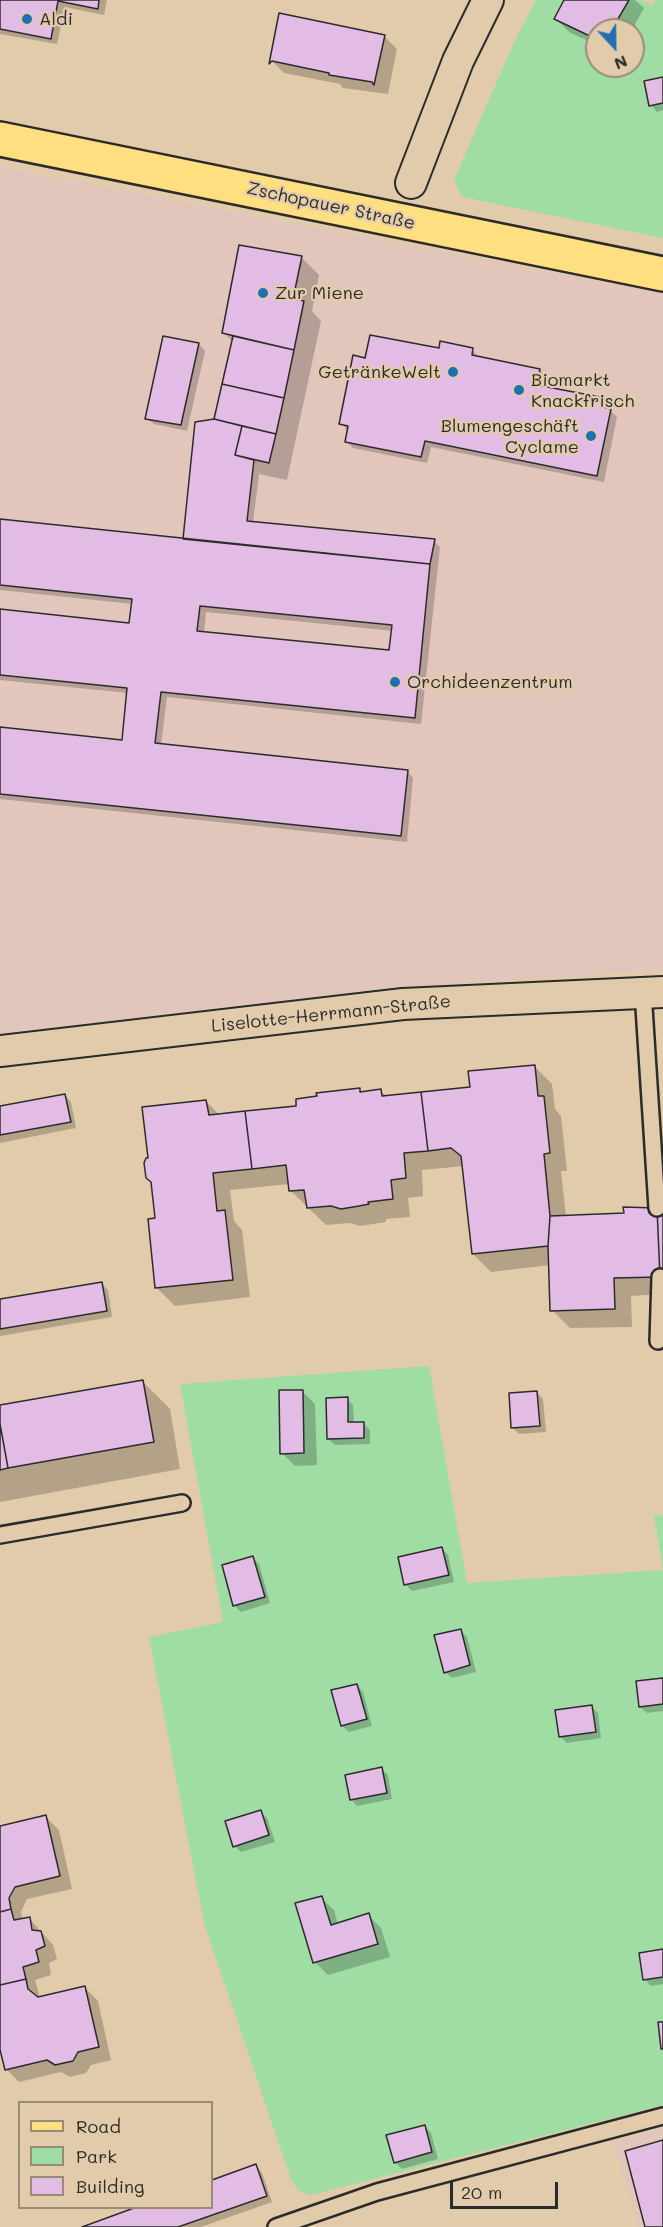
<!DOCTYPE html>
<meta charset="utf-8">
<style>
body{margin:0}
#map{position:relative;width:663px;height:2227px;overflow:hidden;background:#e1cbab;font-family:Mali,sans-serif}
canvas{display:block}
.legend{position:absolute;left:18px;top:2101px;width:195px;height:108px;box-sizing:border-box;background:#e1cbab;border:2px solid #988b78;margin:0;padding:8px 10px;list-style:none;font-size:18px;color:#2b2b2b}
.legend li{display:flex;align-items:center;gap:12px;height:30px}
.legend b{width:30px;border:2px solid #988b78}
.north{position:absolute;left:585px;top:18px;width:60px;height:60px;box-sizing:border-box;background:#e1cbab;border:2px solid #988b78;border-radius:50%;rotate:158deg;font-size:16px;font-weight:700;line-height:24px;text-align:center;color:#2b2b2b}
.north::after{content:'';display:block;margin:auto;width:21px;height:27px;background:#1f6fb2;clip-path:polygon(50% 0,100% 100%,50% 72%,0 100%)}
.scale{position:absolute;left:450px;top:2182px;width:108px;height:27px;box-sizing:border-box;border:3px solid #2b2b2b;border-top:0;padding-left:8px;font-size:18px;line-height:21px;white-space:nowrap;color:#2b2b2b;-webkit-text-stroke:4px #e1cbab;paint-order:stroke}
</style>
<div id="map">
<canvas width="663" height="2227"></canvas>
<ul class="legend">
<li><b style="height:8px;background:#ffdf80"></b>Road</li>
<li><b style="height:16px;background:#9fdda5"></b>Park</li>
<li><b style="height:16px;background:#e3bce5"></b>Building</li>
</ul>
<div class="north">N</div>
<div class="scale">20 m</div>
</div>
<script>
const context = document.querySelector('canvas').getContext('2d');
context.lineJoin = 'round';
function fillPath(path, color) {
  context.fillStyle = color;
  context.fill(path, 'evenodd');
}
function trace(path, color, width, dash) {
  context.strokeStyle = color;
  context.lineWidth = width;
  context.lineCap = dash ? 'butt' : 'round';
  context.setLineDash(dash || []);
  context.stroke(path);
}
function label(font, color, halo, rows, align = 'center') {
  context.font = font + ' Mali,sans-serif';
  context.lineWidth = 4.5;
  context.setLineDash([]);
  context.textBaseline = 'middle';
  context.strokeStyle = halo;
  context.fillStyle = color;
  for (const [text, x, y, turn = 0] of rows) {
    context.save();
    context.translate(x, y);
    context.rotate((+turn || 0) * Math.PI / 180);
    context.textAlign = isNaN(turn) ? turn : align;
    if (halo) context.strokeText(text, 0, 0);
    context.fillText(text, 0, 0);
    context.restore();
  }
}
fillPath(new Path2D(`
 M0,167L663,294V970L382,988L0,1039Z
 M663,2128V2227H638L613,2141Z`), '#e2c6bc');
fillPath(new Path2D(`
 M536,0H642L652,6L656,0H663V238L462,197L454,180L516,38ZM597,30H633V66H597Z
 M429,1366L467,1583L663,1570L654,1516L663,1515V2105L311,2195L300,2191L292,2182L204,1923L149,1637L223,1622L180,1384Z`), '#9fdda5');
fillPath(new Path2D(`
 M0,0H107L104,15L65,7L57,44L0,34Z
 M566,0H635L644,8L632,30H597V45L569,32L556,19Z
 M384,36L397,49L388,94L343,88L340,84L284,73L271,60Z
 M663,78V110L657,112L651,105Z
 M301,257L319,275L312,311L321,321L287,480L259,474L253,523L434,541L440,547L421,724L167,697L161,745L407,771L413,778L407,842L0,799V728L124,741L128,693L0,680V611L130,625L133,604L0,590V521L184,540L233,342L224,333ZM206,612L393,631L391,651L204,633Z
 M199,344L205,351L187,431L154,424L147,418Z
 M472,349L479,358L539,370L546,377L544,387L604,399L611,406L610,410L617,417L604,482L431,447L427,463L353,448L347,442V430L341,423L367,360L440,350Z
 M534,1066L552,1084L555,1109L561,1116L567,1171H561L566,1217L626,1214L663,1294L631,1296L632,1327L570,1328L552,1310L550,1265L491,1272L473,1254L464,1166L422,1170L423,1196L408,1198L410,1217L386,1219V1222L360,1226L350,1223L326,1225L290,1190L289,1184L230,1190L234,1221L242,1230L250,1297L175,1306L157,1288L156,1219L206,1101L220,1116L298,1107L359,1089L363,1093L381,1091L387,1097L471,1089Z
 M65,1095L71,1102L76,1128L0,1143V1107Z
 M101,1283L108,1290L112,1317L0,1336V1300Z
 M142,1381L170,1409L180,1469L0,1502V1407Z
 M302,1391L315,1404L317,1465L295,1466L282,1453Z
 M537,1392L543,1399L546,1432L519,1434L513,1428Z
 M347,1399L353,1405L354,1423H363L370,1430V1444L335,1445L328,1439Z
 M442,1549L448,1555L454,1582L412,1591L405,1584Z
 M253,1558L259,1564L270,1603L241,1612L235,1606L224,1566Z
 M460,1630L467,1637L476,1672L452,1678L445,1672Z
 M663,1679V1711L647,1713L640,1707Z
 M357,1685L363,1692L372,1726L349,1732L342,1726L333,1692Z
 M592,1707L598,1713L601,1738L567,1743L560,1736Z
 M381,1769L388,1775L392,1799L357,1806L351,1799Z
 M261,1812L267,1818L275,1842L241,1852L235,1846Z
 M46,1817L59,1830L72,1889L27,1899L21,1912L23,1920L29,1918L53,1945L57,1959L49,1963L51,1975L35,1980L40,1998L85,1988L98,2001L111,2060L91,2065L86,2073L70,2077L61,2072L19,2082L6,2069L0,2040V1828Z
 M321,1898L334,1910L338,1924L368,1915L381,1928L390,1957L328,1975L315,1962Z
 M663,1951V1984L651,1986L645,1980Z
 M425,2127L431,2133L438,2159L402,2169L395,2162Z
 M256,2166L262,2173L272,2202L201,2227H83L138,2208H212V2182Z`), '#0003');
const building = new Path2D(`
 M0,0H99L98,9L58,1L51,39L0,29Z
 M564,0H629L615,24L608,20L605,26L601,25L594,38L554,19Z
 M279,13L385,35L374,85L372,82L329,75V73L272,61L269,64Z
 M663,77V103L649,106L644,81Z
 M239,245L302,256L293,299L304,301L294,350L222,333Z
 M370,335L439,348L440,341L473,348L472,355L540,369L537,385L605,398L603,407L611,409L597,476L425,441L421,457L345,442L348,426L339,424L353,355L365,358Z
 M163,336L199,343L181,425L145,419Z
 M233,336L294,350L284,398L222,384Z
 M222,384L284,398L276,434L214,419Z
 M214,419L242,426L235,455L254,460L247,521L435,539L430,564L183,539L195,422Z
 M242,426L276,434L269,463L235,455Z
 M0,519L430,564L415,718L161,692L155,743L408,770L401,836L0,794V727L122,740L127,688L0,675V609L129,623L132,599L0,585ZM200,606L392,625L389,650L197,631Z
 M535,1065L538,1096H544L550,1153L544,1154L550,1216L548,1246L472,1254L461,1156L451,1148L428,1151L421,1092L470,1087L468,1071Z
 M360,1088V1092L381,1089L382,1096L421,1092L428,1151L404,1153L406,1178L391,1180L393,1199L368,1202L369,1204L359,1206L341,1209L331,1206L307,1208L304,1190L289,1191L286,1165L252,1169L245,1111L296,1106V1099L317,1096L316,1093Z
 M65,1094L71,1122L0,1135V1106Z
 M206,1100L209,1115L245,1111L252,1169L213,1173L217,1211L225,1210L233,1280L155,1288L148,1219L155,1218L151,1182L146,1178L144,1163L146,1158H148L142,1107Z
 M623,1207L657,1208L660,1277L614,1278L615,1309L550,1311L548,1246L550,1216L624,1213Z
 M657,1208H663V1277H660Z
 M102,1282L107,1311L0,1329V1299Z
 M143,1380L154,1442L8,1468L0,1424V1405Z
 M279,1390H303L304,1453L280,1454Z
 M537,1391L540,1426L511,1428L509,1393Z
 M348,1397V1422H364V1438L327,1439L326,1398Z
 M0,1424L8,1468L0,1470Z
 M442,1547L449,1575L404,1585L398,1557Z
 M253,1556L265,1597L233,1606L222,1565Z
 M461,1629L470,1665L444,1673L434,1635Z
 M663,1678V1704L639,1707L636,1681Z
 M357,1684L367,1719L341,1726L331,1690Z
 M592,1705L596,1732L559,1737L555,1710Z
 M382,1767L387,1793L350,1800L345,1775Z
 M261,1810L269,1835L233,1847L225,1821Z
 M46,1815L60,1876L15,1887L9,1898L11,1909L0,1912V1826Z
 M322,1896L331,1925L369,1913L378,1944L313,1963L295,1903Z
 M11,1909L14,1920L30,1917L32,1930L41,1931L45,1946L36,1950L39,1962L23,1967L26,1979L0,1985V1912Z
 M663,1949V1977L643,1980L639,1953Z
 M26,1979L28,1989L38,1997L85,1986L99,2047L78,2052L73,2061L55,2065L47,2060L5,2070L0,2050V1985Z
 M658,2022H663V2049H661Z
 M425,2125L432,2152L394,2163L386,2135Z
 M663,2140V2227H645L625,2151Z
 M256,2164L267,2196L178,2227H82L134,2208H212V2180Z`);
fillPath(building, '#e3bce5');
trace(building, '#2b2b2b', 1.5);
const service = new Path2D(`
 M643,992L657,1208
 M658,1341L660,1277
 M0,1535L182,1503
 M276,2227L377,2192L663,2116`);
const minor = new Path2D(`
 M411,183L458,61L488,0
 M0,1051L403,1004L663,992`);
const primary = new Path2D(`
 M0,139L663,274`);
trace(service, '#2b2b2b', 20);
trace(minor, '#2b2b2b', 34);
trace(primary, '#2b2b2b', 38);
trace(service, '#e1cbab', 15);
trace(minor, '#e1cbab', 30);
trace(primary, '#ffdf80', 33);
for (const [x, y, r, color] of [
 [27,19,6,"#1f6fb2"],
 [263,293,6,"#1f6fb2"],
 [453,372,6,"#1f6fb2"],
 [519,390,6,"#1f6fb2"],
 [591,436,6,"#1f6fb2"],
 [395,682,6,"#1f6fb2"]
]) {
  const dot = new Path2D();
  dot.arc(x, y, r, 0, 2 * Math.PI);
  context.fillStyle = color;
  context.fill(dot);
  trace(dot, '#e1cbab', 2);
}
label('18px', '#2b2b2b', '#e1cbab', [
 ["Aldi",39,19],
 ["Zur Miene",275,293],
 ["GetränkeWelt",441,372,"right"],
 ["Biomarkt",531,380],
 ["Knackfrisch",531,401],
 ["Blumengeschäft",579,426,"right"],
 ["Cyclame",579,447,"right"],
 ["Orchideenzentrum",407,682]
], 'left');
label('18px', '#2b2b2b', '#e1cbab', [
 ["Zschopauer Straße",331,206,12],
 ["Liselotte-Herrmann-Straße",331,1014,-6]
]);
</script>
